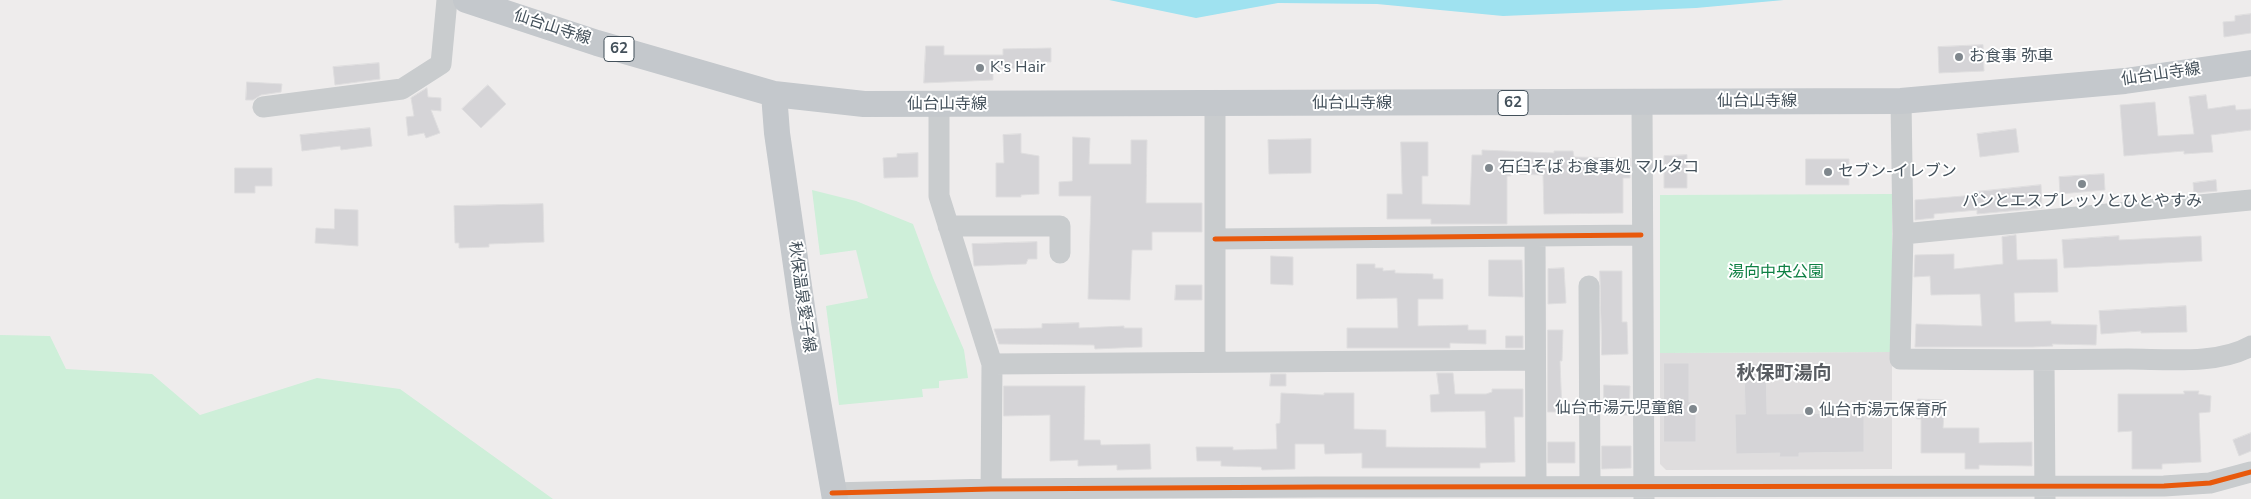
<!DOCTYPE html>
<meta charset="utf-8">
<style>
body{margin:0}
canvas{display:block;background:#eeecec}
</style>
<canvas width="2251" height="499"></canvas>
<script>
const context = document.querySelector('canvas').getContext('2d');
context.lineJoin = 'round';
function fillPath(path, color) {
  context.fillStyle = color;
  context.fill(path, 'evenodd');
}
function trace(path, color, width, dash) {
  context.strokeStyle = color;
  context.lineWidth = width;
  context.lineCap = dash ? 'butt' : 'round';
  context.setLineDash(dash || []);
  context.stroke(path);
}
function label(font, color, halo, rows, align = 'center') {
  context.font = font + ' "Nunito Sans","Noto Sans JP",sans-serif';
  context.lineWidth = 4;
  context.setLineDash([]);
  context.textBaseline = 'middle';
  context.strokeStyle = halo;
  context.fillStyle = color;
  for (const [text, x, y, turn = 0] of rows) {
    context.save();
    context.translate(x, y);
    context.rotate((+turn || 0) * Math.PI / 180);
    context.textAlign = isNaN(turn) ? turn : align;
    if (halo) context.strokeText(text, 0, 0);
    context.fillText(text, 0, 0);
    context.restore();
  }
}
fillPath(new Path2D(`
 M1892,352V469L1666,470L1660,464V353Z`), '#dfddde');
fillPath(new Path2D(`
 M812,190L856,201L913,224L933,278L964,350L968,378L939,381V388L922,389L923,397L839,405L826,306L868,298L856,250L820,255Z
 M1892,194V352L1660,353V195Z
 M0,335L50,336L66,369L152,374L200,415L317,378L400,389L553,499H0Z`), '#ceefd9');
fillPath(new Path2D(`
 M1109,0H1784L1696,8L1503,16L1377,4L1278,3L1196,18Z`), '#9fe2f0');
const building = new Path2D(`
 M2251,14V33L2224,37L2223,22L2235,21V16Z
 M1983,45L1984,71L1939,73L1938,47Z
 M926,46H944V55H1003V49L1051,48V62H1039V68L993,69V80L924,83Z
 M379,63L380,79L335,85L333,67Z
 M247,82L282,84L281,92L261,95L253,100H246Z
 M488,85L506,104L481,128L462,109Z
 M427,88L428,97L441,98V111L431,110L440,133L426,138L424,133L408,136L406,117L414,116L411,98Z
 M2206,95L2208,109L2235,105L2236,110L2251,109V130L2211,135L2213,152L2184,154V151L2124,156L2120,105L2155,102L2158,136L2194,134L2189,97Z
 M370,128L372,146L341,150L340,146L302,151L300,135Z
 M2016,129L2019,152L1980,157L1977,134Z
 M1021,134V153L1039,156V194L1021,195V197H996V163H1004L1003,135Z
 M1073,137L1090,138L1089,164H1131V140H1147L1146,203H1202V232H1152V250H1132L1130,300L1088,299L1091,196H1059V182L1072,181Z
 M1311,139V173L1269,174L1268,140Z
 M1401,142H1428V176H1422V204L1470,205L1472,155H1482V150L1554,153V151H1573L1574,157L1630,158V178H1623V213L1544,214L1543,175L1511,174V176H1507V224H1431V219H1387V194H1402Z
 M918,153V177L884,178L883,158L897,157V154Z
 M1687,155V188H1664V156Z
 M1806,159H1849V185H1806Z
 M235,168H272V186H255V193H235Z
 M2104,174L2105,190L2060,194L2059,177Z
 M2216,180L2217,191L2194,193L2193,183Z
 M2041,185L2042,208L1977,214V210L1934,214V218L1915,220V200L1975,195V192Z
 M543,204L544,242L489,244V247L459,248V243H455L454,206Z
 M335,209L358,210V246L315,243L316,228L334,229Z
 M2016,235L2017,260L2057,259L2058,292L2014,293L2015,322L2051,321V324L2097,325L2096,345L2052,344L2053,346L2032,347H1915L1916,324L1982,326L1980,294L1931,295L1930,276L1914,277L1915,255L1954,254V269L2003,264L2002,237Z
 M2119,236V240L2201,236L2202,261L2064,268L2062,240Z
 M1037,242V259H1028L1026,264L974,266L972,244Z
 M1271,256L1293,257V285L1271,284Z
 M1489,260H1522L1523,297L1489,296Z
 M1357,264H1375V268H1383V271L1395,270V273L1433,274V279H1443V299H1418V326L1468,325V330H1486V344L1450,343V348H1347V328H1398L1397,298L1357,299Z
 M1564,268L1566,303L1548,304V269Z
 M1600,271H1622V322H1627L1628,354L1602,355Z
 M1176,285H1202V300H1175Z
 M2186,306L2187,332L2141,333V331L2101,334L2099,311Z
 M1079,323V328L1124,326V328H1142V347L1095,349L1094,345L999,344L994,329L1042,328V324Z
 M1548,330H1563L1562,361H1560L1562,412H1548Z
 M1506,336H1523V348H1506Z
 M1664,363H1689V402H1696V442H1664Z
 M1744,364H1766L1767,414L1864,413V452L1799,453V457H1779L1780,453L1736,454L1735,414H1745Z
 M1437,373H1453L1455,394H1486L1492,392V389H1523V417H1514L1515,462L1480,463V468H1362V453L1325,454L1324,444H1295V469L1262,470L1261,467L1221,466V461H1197L1196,447H1233V450L1277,449L1276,424L1280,423L1281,393L1324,395V393H1354V429L1386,430V447L1486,448L1485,411L1431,412L1430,395L1439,394Z
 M1271,374H1286V386H1270Z
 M1604,385L1630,386L1629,415H1604Z
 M1004,386H1085L1084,440H1100L1101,445L1150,444L1151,469L1117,470V465L1078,466V460L1050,461V415L1004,416Z
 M2184,391H2199L2198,394L2211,396L2210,412L2199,413L2201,462L2162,464V469H2132V431L2118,432V394H2184Z
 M1918,399L1945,400L1943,428H1979V443L2032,442V466L1979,465V469H1965V453H1921V419H1917Z
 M2251,433V451L2239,456L2233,440Z
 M1548,442H1575V463H1548Z
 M1602,446H1631V468L1602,469Z`);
fillPath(building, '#d5d4d7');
trace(building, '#dfdedf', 1);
trace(new Path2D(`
 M1901,101L1903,234L1900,359C1976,360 2052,360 2128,359C2166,359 2218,365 2251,346
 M1642,103L1644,499
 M939,105V196L992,364L991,499
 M263,107L402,89L441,64L447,0
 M948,226H1060V253
 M1903,234L2251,200
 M1535,236L1536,486
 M1215,239L1641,235
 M1589,286L1590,486
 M2044,360L2045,499
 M1215,362V104
 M992,364L1534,360
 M832,493L991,489L1318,487L2164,486L2210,483L2251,472`), '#c9ccce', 21);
trace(new Path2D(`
 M466,0L597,43L774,94L864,104L1901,101L2125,81L2251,63
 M774,94L777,133L804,321L835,499`), '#c4c8cc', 26);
trace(new Path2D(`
 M1215,239L1641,235
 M832,493L991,489L1318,487L2164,486L2210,483L2251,472`), '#e8590c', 5);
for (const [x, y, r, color] of [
 [1959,57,5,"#7f878d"],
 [980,68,5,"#7f878d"],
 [1489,168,5,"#7f878d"],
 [1828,172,5,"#7f878d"],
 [2082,184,5,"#7f878d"],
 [1693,409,5,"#7f878d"],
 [1809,411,5,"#7f878d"]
]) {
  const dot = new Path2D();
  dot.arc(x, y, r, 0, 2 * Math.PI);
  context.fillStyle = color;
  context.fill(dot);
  trace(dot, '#fff', 2);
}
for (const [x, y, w] of [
 [619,49,30],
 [1513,103,30]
]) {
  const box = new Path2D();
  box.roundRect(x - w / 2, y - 12.5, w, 25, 4);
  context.fillStyle = '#fff';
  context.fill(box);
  trace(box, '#43505a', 1);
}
label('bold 15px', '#43505a', null, [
 ["62",619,49],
 ["62",1513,103]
]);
label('16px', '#43505a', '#fff', [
 ["仙台山寺線",552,28,18],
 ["仙台山寺線",2161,75,-8],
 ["仙台山寺線",1757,102],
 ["仙台山寺線",1352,104],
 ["仙台山寺線",947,105],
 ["秋保温泉愛子線",801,297,82]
]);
label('16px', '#43505a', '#fff', [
 ["お食事 弥車",1969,57],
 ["K's Hair",990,68],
 ["石臼そば お食事処 マルタコ",1499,168],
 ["セブン-イレブン",1838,172],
 ["パンとエスプレッソとひとやすみ",2082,202,"center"],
 ["仙台市湯元児童館",1683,409,"right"],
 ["仙台市湯元保育所",1819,411]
], 'left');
label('16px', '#0f8044', '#fff', [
 ["湯向中央公園",1776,273]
]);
label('bold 19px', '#585c61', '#fff', [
 ["秋保町湯向",1784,374]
]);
</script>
